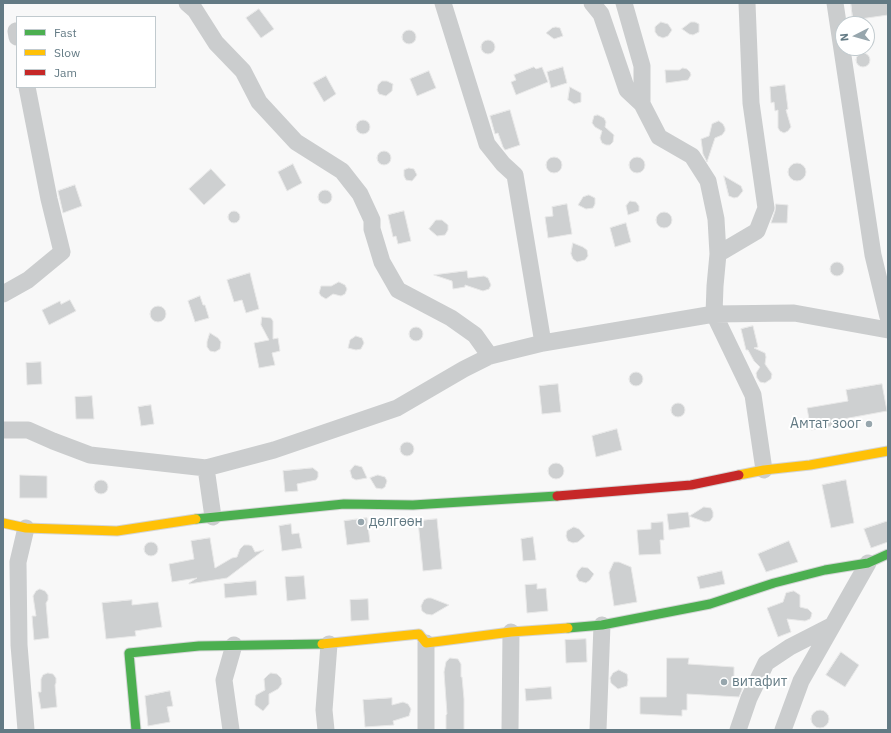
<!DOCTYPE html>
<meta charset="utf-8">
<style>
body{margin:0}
#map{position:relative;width:891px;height:733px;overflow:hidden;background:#f8f8f8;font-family:"IBM Plex Sans",sans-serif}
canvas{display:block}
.frame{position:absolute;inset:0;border:4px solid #637a84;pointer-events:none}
.legend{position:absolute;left:16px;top:16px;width:140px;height:72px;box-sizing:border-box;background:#fff;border:1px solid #c1cace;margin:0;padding:5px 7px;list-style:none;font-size:12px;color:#637a84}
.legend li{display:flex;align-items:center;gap:8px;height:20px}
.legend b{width:20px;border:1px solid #c1cace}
.north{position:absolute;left:835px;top:16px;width:40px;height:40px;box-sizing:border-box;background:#fff;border:1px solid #c1cace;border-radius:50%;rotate:264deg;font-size:11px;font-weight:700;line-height:16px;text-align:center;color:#637a84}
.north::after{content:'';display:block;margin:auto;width:14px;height:18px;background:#97a6ad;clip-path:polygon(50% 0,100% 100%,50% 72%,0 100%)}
</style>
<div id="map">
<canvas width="891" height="733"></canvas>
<div class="frame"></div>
<ul class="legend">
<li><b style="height:5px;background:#4caf50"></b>Fast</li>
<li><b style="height:5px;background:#ffc107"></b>Slow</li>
<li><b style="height:5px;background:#c62828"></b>Jam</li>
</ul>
<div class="north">N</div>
</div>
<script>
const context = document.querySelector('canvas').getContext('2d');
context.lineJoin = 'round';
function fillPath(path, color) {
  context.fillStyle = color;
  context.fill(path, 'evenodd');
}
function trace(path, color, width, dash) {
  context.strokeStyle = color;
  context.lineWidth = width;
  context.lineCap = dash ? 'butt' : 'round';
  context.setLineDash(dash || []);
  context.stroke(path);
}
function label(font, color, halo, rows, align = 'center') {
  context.font = font + ' "IBM Plex Sans",sans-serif';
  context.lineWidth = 4;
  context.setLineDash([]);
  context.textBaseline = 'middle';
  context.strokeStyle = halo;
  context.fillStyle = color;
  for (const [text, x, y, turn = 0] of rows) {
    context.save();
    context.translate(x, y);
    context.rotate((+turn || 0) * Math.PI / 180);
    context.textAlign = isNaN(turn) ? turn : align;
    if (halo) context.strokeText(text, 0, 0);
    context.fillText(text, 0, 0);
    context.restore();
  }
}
const building = new Path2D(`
 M851,3H888V15L853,20Z
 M259,9L274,29L261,38L246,18Z
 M661,22L668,24L672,30L668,36L663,38L658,36L655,32V27Z
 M691,22H695L699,24V32L693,35L689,34L682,29Z
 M556,27L560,28L563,36L554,39L546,33L552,28Z
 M402 37a7 7 0 1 1 14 0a7 7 0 1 1-14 0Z
 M481 47a7 7 0 1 1 14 0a7 7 0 1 1-14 0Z
 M856 60a7 7 0 1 1 14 0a7 7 0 1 1-14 0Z
 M534,67L536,69L542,67L548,82L516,95L511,82L516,80L514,75Z
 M563,67L567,83L551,88L547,72Z
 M683,68L687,69L690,72L691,75L688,80L666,83L665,70H679Z
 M429,71L436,88L417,96L410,79Z
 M326,76L336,94L324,102L313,83Z
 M382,81H387L393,84L392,91L386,96L379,94L377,90L378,85Z
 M785,85L788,109L786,110L791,127L788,131L784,133L780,131L778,128V110L775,111L774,102L771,103L770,87Z
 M570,87L581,93V102L574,104L568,100Z
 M510,110L520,145L505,150L503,147L498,133L495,134L490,116Z
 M598,115L604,118L606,122L605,127L614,135L613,142L610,145H606L602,143L600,138L602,131L595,127L592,123L594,116Z
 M356 127a7 7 0 1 1 14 0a7 7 0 1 1-14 0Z
 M719,121L723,124L725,128V131L722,135L715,138L707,162L703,154L701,139L709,136L712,124Z
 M377 158a7 7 0 1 1 14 0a7 7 0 1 1-14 0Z
 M629 165a8 8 0 1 1 16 0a8 8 0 1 1-16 0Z
 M546 165a8 8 0 1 1 16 0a8 8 0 1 1-16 0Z
 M788 172a9 9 0 1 1 18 0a9 9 0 1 1-18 0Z
 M293,164L302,183L287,191L278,172Z
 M409,168L414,169L417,175L412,181L406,180L404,176V170Z
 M211,169L226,185L204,205L189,189Z
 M724,176L741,186L743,191L738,197L734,198L729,196Z
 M75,185L82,206L63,213L58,191Z
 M318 197a7 7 0 1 1 14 0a7 7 0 1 1-14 0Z
 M589,195L595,198V204L593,208L586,209L578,205L583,197Z
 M630,201L636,202L639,206V211L628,215L626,206Z
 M567,204L572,234L548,238L545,217L553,216L552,207Z
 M776,204L788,205L787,223H771L775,211Z
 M228 217a6 6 0 1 1 12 0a6 6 0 1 1-12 0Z
 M404,211L411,241L398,244L396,236L393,237L388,215Z
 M656 220a8 8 0 1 1 16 0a8 8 0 1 1-16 0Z
 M436,220H442L448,225V230L445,235L437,236L429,229Z
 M626,223L631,242L615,247L610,228Z
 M573,243L583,247L587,250L588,256L585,260L577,262L573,259L571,254Z
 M830 269a7 7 0 1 1 14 0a7 7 0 1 1-14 0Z
 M467,271L468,278L484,276L488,278L491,285L489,289L483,291L465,285V287L453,289L452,281L434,275Z
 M250,273L259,309L246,313L242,300L234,302L227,280Z
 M339,282L345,285L347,289L345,294L341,296L333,294L326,299L321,296L319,293L321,286H331Z
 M200,296L203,305H205L209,318L195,322L188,301Z
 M70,300L76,311L49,325L42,310L60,301L61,304Z
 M150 314a8 8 0 1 1 16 0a8 8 0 1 1-16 0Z
 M262,317L271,318L273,321V339L278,338L280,351L272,353L275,365L259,368L254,343L269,340L261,325Z
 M753,326L758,347L754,348L765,353L766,357L765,364L772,374L771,379L765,383L760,382L757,378L756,373L760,367L754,361L748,350H746L741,329Z
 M409 334a7 7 0 1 1 14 0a7 7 0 1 1-14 0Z
 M210,333L218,338L221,342L220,349L215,352L210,351L207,347V342Z
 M356,336L362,338L364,343L361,349L356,350L348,348L350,340Z
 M41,362L42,384L27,385L26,363Z
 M629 379a7 7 0 1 1 14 0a7 7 0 1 1-14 0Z
 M558,384L561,412L542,414L539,386Z
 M882,384L887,411L838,420L839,425L811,430L807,408L848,401L846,390Z
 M92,396L94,419H76L75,397Z
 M671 410a7 7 0 1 1 14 0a7 7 0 1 1-14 0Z
 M151,405L154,424L141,426L138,407Z
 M617,429L622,450L596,457L592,436Z
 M400 449a7 7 0 1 1 14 0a7 7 0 1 1-14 0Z
 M548 471a8 8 0 1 1 16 0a8 8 0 1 1-16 0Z
 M355,465L362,467L367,478L356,480L352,478L350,471Z
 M313,468L318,472V477L316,480L297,484L298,491L285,492L283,471Z
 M20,475L47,476V498H20Z
 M378,475L385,477L387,481L385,487L382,489L376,488L370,478Z
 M94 487a7 7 0 1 1 14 0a7 7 0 1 1-14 0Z
 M846,480L854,523L831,528L822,485Z
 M704,507L711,508L713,512V517L710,521L705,522L689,516L690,527L669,530L667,514L688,512L689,516Z
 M367,518L370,542L347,545L344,521Z
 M437,519L442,569L423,571L418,521Z
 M888,521V542L871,548L864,529Z
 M663,522L664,540H660L661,554L639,555L637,530L651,529V523Z
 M291,524L292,534L299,533L302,548L282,551L279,526Z
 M574,527L579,529L585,536L578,542L573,543L568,541L566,536L567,531Z
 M533,537L536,560L523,561L521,539Z
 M210,538L215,568L232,558L237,557L240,549L244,545H249L252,546L255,552L264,550L227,578L189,584V583L197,578L172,582L169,564L194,559L191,541Z
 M789,541L798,562L766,572L758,554Z
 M144 549a7 7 0 1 1 14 0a7 7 0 1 1-14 0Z
 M614,562H619L631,567L637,602L614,606L609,573Z
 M582,567L588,568L594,574L590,580L586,583L579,581L576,576L578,571Z
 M722,571L725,584L700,589L697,577Z
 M304,576L306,599L287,601L285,577Z
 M256,581L257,595L225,598L224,584Z
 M537,584V589L546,588L548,611L527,613L525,585Z
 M40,589L45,591L48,595V600L46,603L49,638L34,640L32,616H36L33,596L36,591Z
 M794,591L800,595V607L808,609L812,613L811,617L810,619L805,621L787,619L791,632L778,637L767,608L783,602L786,593Z
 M428,598H431L449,605L432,615L426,614L422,611L421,606L424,600Z
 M368,599L369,620L351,621L350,600Z
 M132,600V605L158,602L162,627L135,631L136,636L106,639L102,603Z
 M586,639L587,662L566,663L565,640Z
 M841,652L859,665L845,687L826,675Z
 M450,658L458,659L461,664V677H462L464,699V730H446V715L447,714L444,672L446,662Z
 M667,658H689L688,664L734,667V682H742V690L739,697L687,694V710H682V716L640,714V697H666Z
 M619,670L627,674L628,680L627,686L618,689L611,683L610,678L613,673Z
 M48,673L53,674L56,678V683L55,685L57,707L41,709L38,692H41V679L43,675Z
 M271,673L277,674L281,678L282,684L278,689L269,694V704L263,711L255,705V700L256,695L265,690L264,679L268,675Z
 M551,687L552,699L526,701L525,689Z
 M170,691L173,706L167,707L170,722L148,726L145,696Z
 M392,698V705L403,702L408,704L411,709L409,716L393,721L394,725L365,727L363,700Z
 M811 719a9 9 0 1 1 18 0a9 9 0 1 1-18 0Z`);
fillPath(building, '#ced0d1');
trace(building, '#e8e8e8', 1);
const fast = new Path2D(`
 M196,519L344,504L413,505L557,496
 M568,628L602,625L710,604L774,583L825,570L868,563L888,554
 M136,730L129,653L199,646L322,644`);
const slow = new Path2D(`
 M739,475L764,470L810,465L888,451
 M3,523L26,528L117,531L196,519
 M322,644L419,634L426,643L511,632L568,628`);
const jam = new Path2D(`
 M557,496L691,485L739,475`);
trace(fast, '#d4d5d6', 11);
trace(slow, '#d4d5d6', 11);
trace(jam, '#d4d5d6', 11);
trace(new Path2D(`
 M187,3L195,10L216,43L243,71L259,102L296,142L342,171L360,194L372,220V229L382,262L398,290L451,318L475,335L490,356
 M443,3L487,144L503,164L515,175L543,343
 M592,3L601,14L627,90L642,104L659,137L692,156L708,181L716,219L718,254L715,286L714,314L753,395L764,470
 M624,3L642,66V104
 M835,3L873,255L888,317
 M16,31L17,37
 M718,254L757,231L766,208L751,103L747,3
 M3,294L28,280L62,252L49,199L27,87
 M3,430H28L53,441L90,455L206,468L213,517
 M206,468L274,450L397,408L464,369L490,356L543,343L714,314L794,313L888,330
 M426,643V730
 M26,730L19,645L18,562L26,528
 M231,730L224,680L234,645
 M326,730L324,710L329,644
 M510,730L511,632
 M598,730L602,625
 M738,730L749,698L766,663L790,647L833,625
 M783,730L801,681L868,563`), '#cbcdce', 17);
trace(fast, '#4caf50', 9);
trace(slow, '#ffc107', 9);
trace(jam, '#c62828', 9);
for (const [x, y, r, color] of [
 [869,424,4,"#97a6ad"],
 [361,522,4,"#97a6ad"],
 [724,682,4,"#97a6ad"]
]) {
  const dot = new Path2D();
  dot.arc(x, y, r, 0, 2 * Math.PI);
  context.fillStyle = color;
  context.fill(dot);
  trace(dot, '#fff', 1.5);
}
label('14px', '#637a84', '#fff', [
 ["Амтат зоог",861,424,"right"],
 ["дөлгөөн",369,522],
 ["витафит",732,682]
], 'left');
</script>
